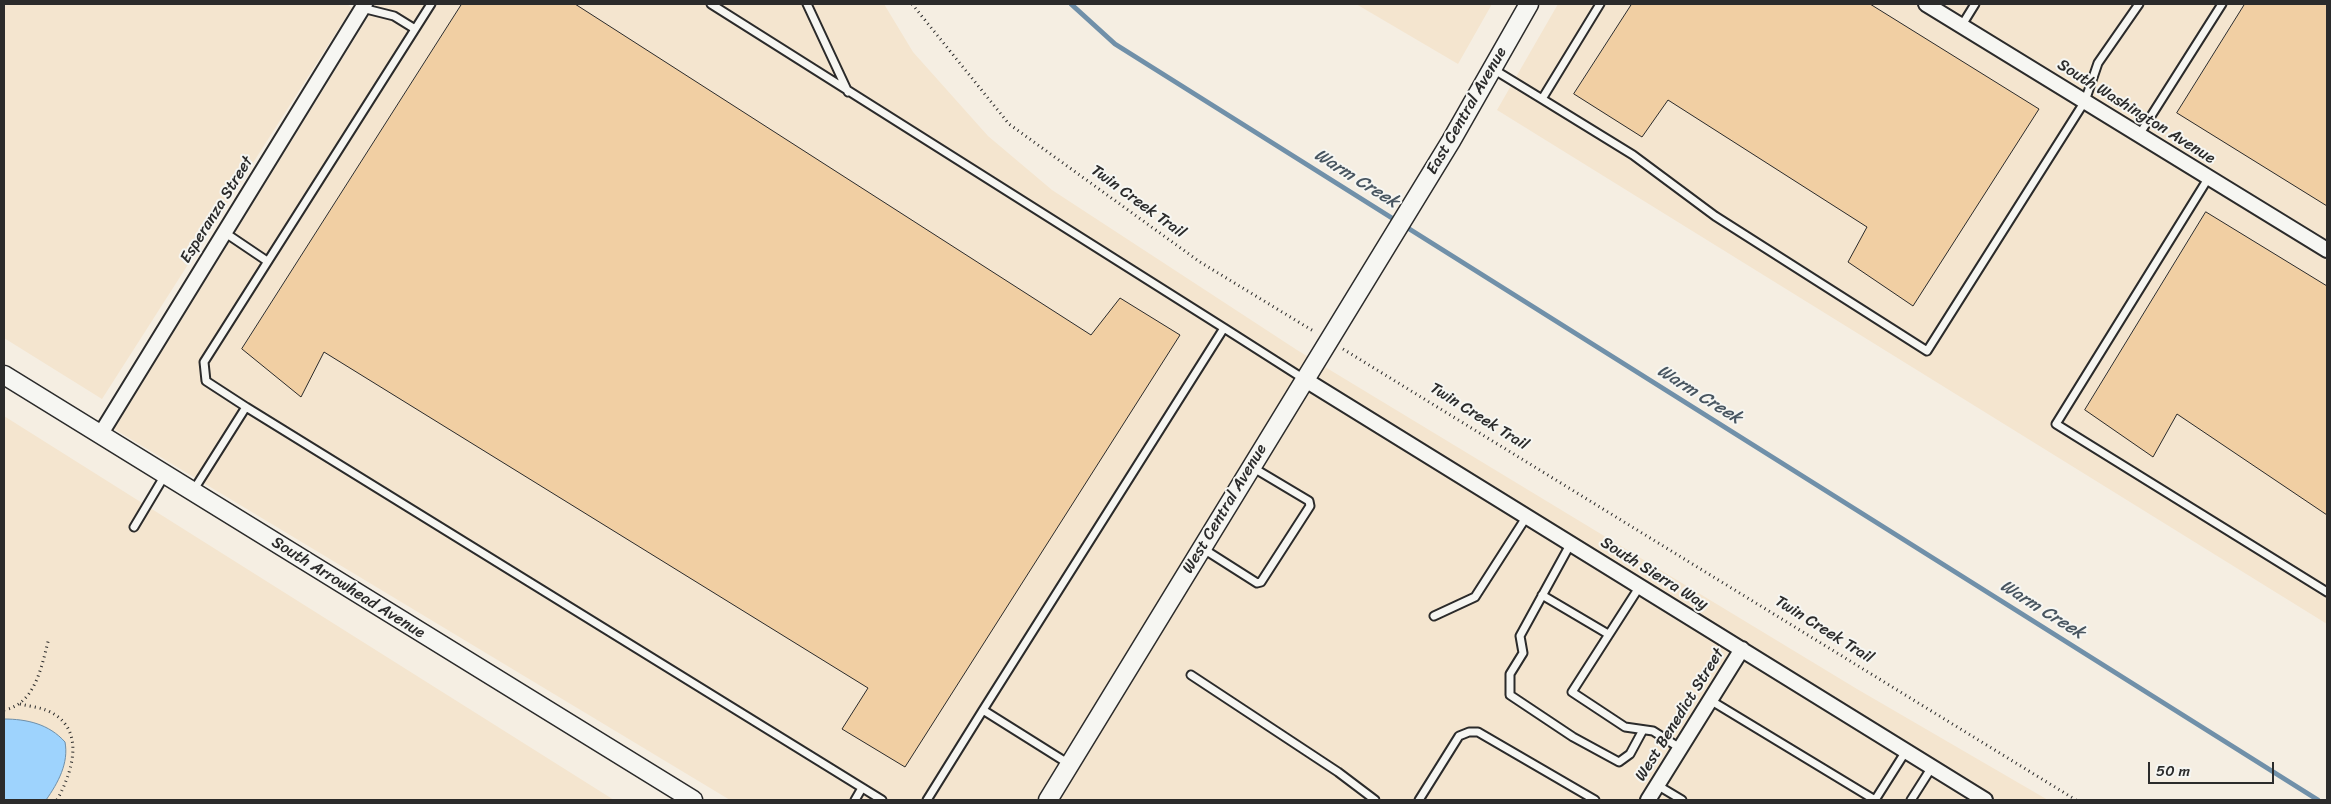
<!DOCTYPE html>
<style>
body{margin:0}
#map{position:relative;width:2331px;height:804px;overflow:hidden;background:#f5eee2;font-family:Sriracha,sans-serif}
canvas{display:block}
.frame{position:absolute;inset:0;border:5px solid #2b2b2b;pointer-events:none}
.scale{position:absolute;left:2148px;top:762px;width:126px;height:22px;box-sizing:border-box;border:2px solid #2b2b2b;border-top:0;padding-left:6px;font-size:15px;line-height:18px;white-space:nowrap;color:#2b2b2b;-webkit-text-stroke:4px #f6f6f2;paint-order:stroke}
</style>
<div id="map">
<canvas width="2331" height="804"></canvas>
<div class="frame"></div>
<div class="scale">50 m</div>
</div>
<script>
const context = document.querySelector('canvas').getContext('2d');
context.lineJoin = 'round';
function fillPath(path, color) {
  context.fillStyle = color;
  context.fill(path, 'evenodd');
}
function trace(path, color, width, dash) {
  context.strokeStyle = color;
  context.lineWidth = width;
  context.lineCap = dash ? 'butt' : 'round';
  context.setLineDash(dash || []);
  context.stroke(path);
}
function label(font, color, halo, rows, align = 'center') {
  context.font = font + ' Sriracha,sans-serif';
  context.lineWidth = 4;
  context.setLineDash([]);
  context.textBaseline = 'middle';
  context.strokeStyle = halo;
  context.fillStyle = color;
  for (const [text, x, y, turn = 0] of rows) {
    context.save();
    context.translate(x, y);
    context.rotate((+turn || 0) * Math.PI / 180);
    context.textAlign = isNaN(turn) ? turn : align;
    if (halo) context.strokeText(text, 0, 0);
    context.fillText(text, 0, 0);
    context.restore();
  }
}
fillPath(new Path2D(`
 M4,4H347L352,8L102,399L4,338Z
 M376,4H884L913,52L988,136L1052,190L1297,350L1857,689L2048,800H730L114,429Z
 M1356,4H1492L1458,64Z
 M1558,4H2327V624L1497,110Z
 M4,416L614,800H4Z`), '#f4e5cf');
const water = new Path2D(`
 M4,719C27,719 49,724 65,742C69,763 58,783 46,800H4Z`);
fillPath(water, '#9ed3fd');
trace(water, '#7090a9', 1);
trace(new Path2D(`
 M1071,4L1115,44L2318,800`), '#7090a9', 5);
const building = new Path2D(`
 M462,4H575L1091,335L1120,298L1180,335L905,767L842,729L868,688L324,352L301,397L242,349Z
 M1632,4H1870L2039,109L1913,306L1848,262L1867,227L1668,100L1642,137L1574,94Z
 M2245,4H2327V206L2177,113Z
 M2206,212L2327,286V515L2177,414L2153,457L2085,410Z`);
fillPath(building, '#f1cfa3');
trace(building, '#2b2b2b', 1);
const service = new Path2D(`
 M711,4L1224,328
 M807,4L848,92
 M1600,4L1542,99L1633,155L1715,216L1927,351L2085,101L2098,63L2139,4
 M362,8L394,16L415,29
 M1962,25L1975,4
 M1493,69L1542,99
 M2139,135L2222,4
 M2209,177L2056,424L2327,592
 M224,232L267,261
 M246,407L206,381L204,362L431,4
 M193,491L246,407L882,800
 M134,527L165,475
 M1571,543L1520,636L1523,653L1510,674V695L1573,737L1619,762L1630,754L1643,730
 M1202,548L1257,583L1261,582L1310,506L1309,501L1252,467
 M1640,586L1572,692L1625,727L1653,731L1680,748
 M1542,595L1608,634
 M1434,616L1475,597L1527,516
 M1191,675L1338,772L1375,800
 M1710,700L1875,800
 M983,710L1224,328L1304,379
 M1657,785L1682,800
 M855,800L862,788
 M927,800L983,710L1069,764
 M1419,800L1459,736L1469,732H1478L1595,800
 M1875,800L1906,751
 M1911,800L1932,767`);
const minor = new Path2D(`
 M1926,4L2327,250
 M1304,379L1985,800
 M100,435L365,4
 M1648,800L1742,649`);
const tertiary = new Path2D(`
 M4,375L693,800
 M1048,800L1451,141L1529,4`);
trace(service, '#2b2b2b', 11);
trace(minor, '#2b2b2b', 18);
trace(tertiary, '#2b2b2b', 21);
trace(new Path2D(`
 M912,4L1009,124L1200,262L1315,332
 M1343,349L2076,800
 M20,704C28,706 38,707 46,710C87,727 73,771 57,800
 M4,710C36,704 42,664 49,638`), '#2b2b2b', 3, [1, 4]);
trace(service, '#f6f6f2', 7);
trace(minor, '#f6f6f2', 14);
trace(tertiary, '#f6f6f2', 18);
label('16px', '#2b2b2b', '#f6f6f2', [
 ["East Central Avenue",1467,111,-60],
 ["South Washington Avenue",2136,112,32],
 ["Twin Creek Trail",1138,202,36],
 ["Esperanza Street",217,210,-58],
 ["Twin Creek Trail",1479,417,32],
 ["West Central Avenue",1225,509,-59],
 ["South Sierra Way",1654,574,32],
 ["South Arrowhead Avenue",348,588,32],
 ["Twin Creek Trail",1824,630,32],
 ["West Benedict Street",1680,715,-58]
]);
label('italic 18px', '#485560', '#f6f6f2', [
 ["Warm Creek",1356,179,32],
 ["Warm Creek",1699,395,32],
 ["Warm Creek",2042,610,32]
]);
</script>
